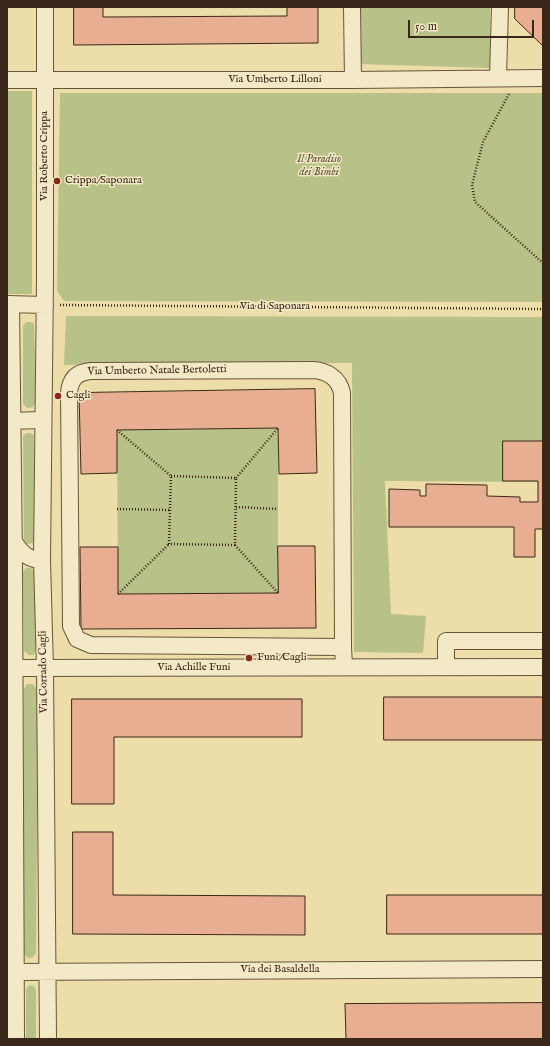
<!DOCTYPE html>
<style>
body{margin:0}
#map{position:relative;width:550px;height:1046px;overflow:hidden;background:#ecdda9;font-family:"IM FELL English",serif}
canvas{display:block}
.frame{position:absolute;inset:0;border:8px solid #3b2719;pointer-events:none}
.scale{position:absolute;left:408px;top:20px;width:126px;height:18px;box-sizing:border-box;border:2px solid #3b2719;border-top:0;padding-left:5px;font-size:12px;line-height:14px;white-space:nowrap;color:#3b2719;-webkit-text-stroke:3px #f3e9c7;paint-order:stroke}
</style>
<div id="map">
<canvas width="550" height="1046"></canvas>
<div class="frame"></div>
<div class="scale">50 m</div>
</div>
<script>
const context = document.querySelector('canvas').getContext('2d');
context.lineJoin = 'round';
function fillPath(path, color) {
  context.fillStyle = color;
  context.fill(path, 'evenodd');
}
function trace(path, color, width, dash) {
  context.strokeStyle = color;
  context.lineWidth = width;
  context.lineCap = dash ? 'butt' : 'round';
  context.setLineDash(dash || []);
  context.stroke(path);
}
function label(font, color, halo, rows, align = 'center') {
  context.font = font + ' "IM FELL English",serif';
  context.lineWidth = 3;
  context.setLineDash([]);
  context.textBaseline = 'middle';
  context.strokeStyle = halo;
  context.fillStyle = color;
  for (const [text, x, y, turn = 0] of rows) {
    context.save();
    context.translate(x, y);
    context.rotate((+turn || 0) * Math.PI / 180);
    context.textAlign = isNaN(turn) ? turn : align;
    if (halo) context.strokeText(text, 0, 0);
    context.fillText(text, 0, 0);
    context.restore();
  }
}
fillPath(new Path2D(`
 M358,7H490V68L359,64Z
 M7,91H32V294H7Z
 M60,93H543V302L64,301L57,291Z
 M66,316L543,317V482L385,481L391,614L426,616L423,653L354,652L352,363L64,365Z
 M26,322H31L34,324L36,401L33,407L27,408L23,404V326Z
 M278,428V593L118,594L117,430Z
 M26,433H30L34,435L36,539L33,543L27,544L24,540L23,436Z
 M26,568H31L35,571L36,650L34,655H29L24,651L23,572Z
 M27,684H33L38,691L36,953L33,957L28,958L24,954V689Z
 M29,985L34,986L36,990V1039H26V989Z`), '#b8c187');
const building = new Path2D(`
 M74,7H103V17L287,16V7H318V43L74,45Z
 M515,7H543V46L515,19Z
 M315,389L317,473L279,474L278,428L117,430V473L81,474L79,393Z
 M503,441H543V529H535V557H514V527H389V489L420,490V496H426V484L487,485V496L520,497V502H538V481H503Z
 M278,546H315L316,628L81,629L80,547H118V594L278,593Z
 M384,697H543V740H384Z
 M72,699H302V737H114V804H72Z
 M73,832H113V895L305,896V935L73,934Z
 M387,895H543V934H387Z
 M543,1003V1039H346L345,1004Z`);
fillPath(building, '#e7ae92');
trace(building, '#3b2719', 1);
const minor = new Path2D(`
 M45,7V279L42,560L45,669L48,1039
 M352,7L353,80
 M498,78L500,7
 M7,80H353L543,78
 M7,304L45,305
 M11,304L14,560L16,1039
 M7,421L42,420
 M14,541C20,552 28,560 42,560
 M343,647L91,645L77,639L71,626L69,393C70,379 77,372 91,371L313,370C327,371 339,378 342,393L343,647L344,667
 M446,667V641H543
 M14,668L543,667
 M16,972L543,969`);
trace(minor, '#67543d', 18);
trace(new Path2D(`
 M509,94L483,142L472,185L475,202L543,263
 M60,305L543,309
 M117,430L171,476L169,544L235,545L236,478L171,476
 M236,478L278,428
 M236,507L278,509
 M117,509L170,510
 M235,545L278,593
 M118,594L169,544`), '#3b2719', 2.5, [1, 2]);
trace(minor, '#f3e9c7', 16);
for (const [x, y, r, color] of [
 [57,181,4,"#8f2418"],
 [58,396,4,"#8f2418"],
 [249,658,4,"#8f2418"]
]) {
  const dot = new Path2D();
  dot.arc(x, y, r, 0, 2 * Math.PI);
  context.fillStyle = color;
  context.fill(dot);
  trace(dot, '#f3e9c7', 1.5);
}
label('11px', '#3b2719', '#f3e9c7', [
 ["Via Umberto Lilloni",275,80],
 ["Via Roberto Crippa",45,156,-90],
 ["Via di Saponara",275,307],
 ["Via Umberto Natale Bertoletti",157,371,-1],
 ["Via Achille Funi",194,668],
 ["Via Corrado Cagli",44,672,-91],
 ["Via dei Basaldella",280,970]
]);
label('italic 11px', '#5a4e34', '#f3e9c7', [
 ["Il Paradiso",319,160],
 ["dei Bimbi",319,173]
]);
label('11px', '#3b2719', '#f3e9c7', [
 ["Crippa/Saponara",65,181],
 ["Cagli",66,396],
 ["Funi/Cagli",257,658]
], 'left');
</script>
